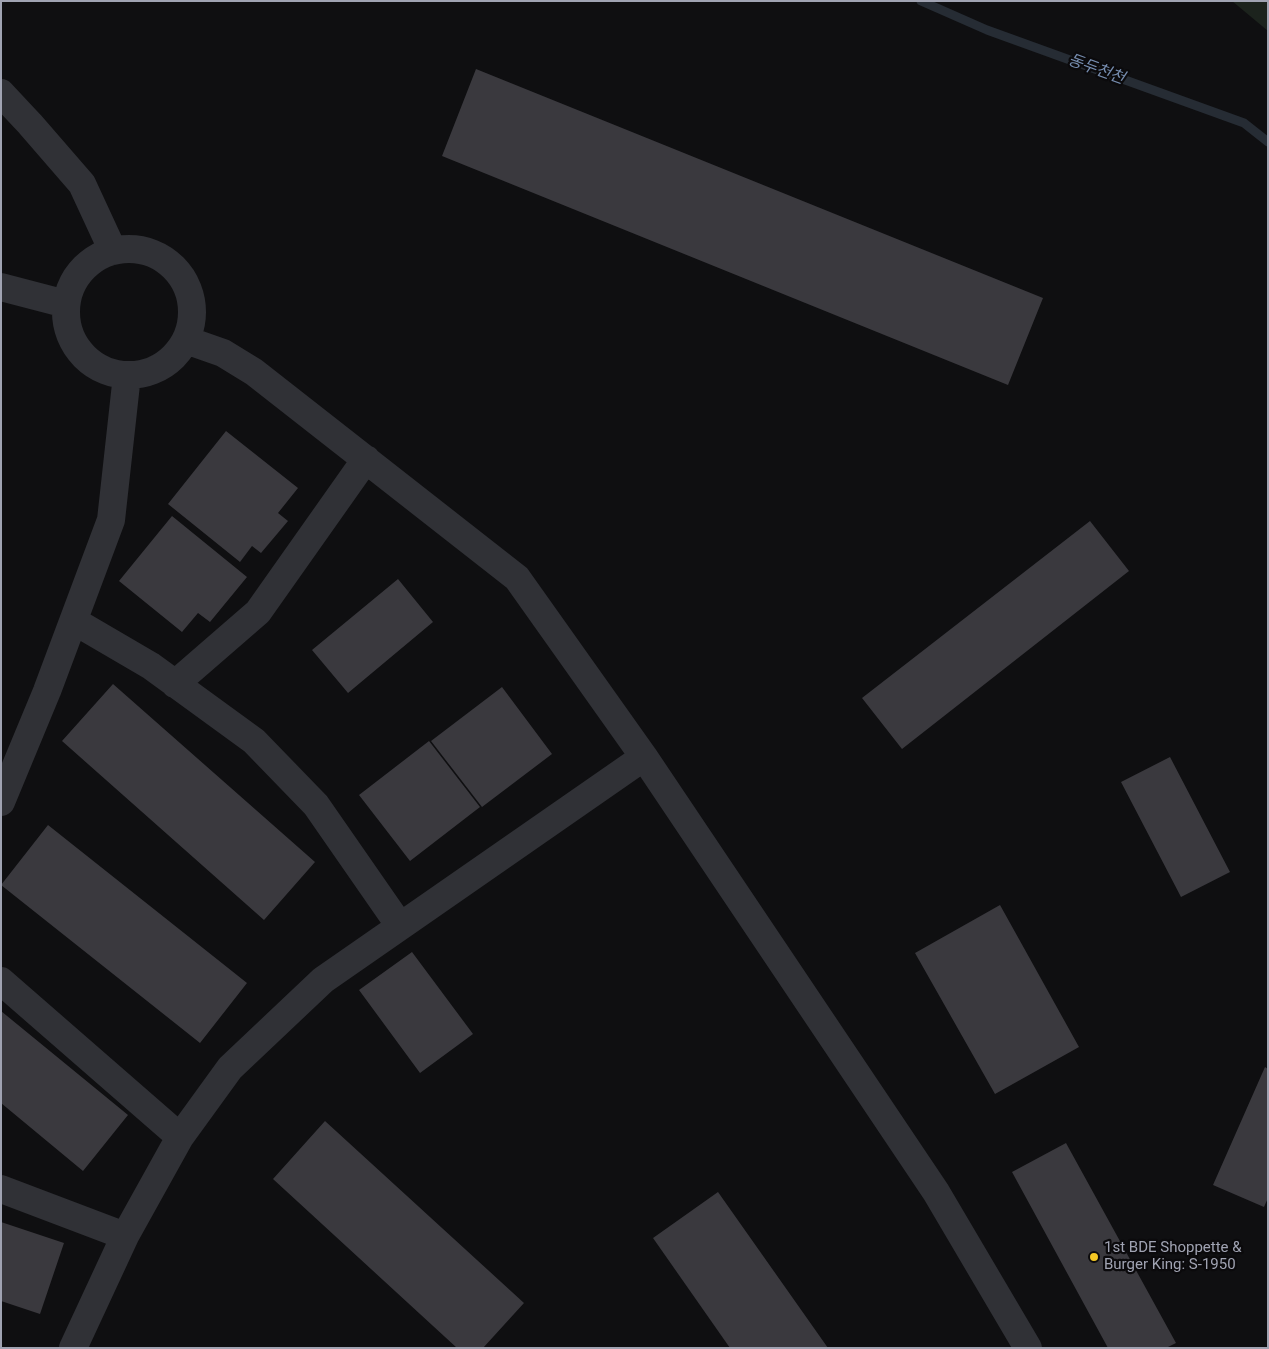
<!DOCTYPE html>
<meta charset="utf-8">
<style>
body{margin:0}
#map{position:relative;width:1269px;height:1349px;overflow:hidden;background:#0f0f11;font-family:Roboto,sans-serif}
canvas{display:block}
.frame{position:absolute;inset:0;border:2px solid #a0a3b2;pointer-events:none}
</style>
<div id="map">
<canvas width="1269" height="1349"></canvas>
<div class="frame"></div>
</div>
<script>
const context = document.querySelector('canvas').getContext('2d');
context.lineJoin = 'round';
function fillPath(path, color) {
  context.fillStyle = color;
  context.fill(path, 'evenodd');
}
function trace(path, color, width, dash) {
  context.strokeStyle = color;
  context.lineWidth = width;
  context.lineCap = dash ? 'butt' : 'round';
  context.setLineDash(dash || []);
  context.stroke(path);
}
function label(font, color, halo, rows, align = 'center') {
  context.font = font + ' Roboto,"Noto Sans KR",sans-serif';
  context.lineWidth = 4.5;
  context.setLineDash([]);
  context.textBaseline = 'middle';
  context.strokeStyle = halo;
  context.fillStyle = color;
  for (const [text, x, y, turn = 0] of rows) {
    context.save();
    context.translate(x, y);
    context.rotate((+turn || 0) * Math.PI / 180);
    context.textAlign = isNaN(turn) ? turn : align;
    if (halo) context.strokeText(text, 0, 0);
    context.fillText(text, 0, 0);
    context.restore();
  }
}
fillPath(new Path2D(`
 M1232,1H1268V31Z`), '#1c231d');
trace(new Path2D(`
 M921,1L987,30L1244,123L1268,142`), '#262c34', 9);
fillPath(new Path2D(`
 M476,69L1043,298L1008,385L442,156Z
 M226,431L298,488L278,513L288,521L261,553L252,546L240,562L168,504Z
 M172,516L247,577L210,622L198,613L182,632L119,581Z
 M1090,521L1129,571L902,749L862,698Z
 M398,579L433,622L348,693L312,650Z
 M113,684L315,862L264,920L62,741Z
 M502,687L552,754L482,807L431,741Z
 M429,741L480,807L410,861L359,795Z
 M1170,757L1230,872L1181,897L1121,782Z
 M48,825L247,983L200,1043L1,885Z
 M1000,905L1079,1047L995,1094L915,953Z
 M412,952L473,1034L420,1073L359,990Z
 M1,1011L128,1115L83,1171L1,1103Z
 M1265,1067L1268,1069V1198L1264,1207L1213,1185Z
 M325,1121L524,1303L483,1348H457L273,1179Z
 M1066,1143L1176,1343L1166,1348H1108L1012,1172Z
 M718,1192L828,1348H730L653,1238Z
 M1,1222L64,1243L40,1314L1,1301Z`), '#3a393e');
trace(new Path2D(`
 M1,93L30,124L82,184L113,251
 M66 312a63 63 0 1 1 126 0a63 63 0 1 1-126 0Z
 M1,287L66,304
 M186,340L223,353L254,372L517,578L644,757L936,1192L1028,1348
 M74,621L151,666L254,741L316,805L400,926
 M175,684L258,612L366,459
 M1,802L47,691L111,520L127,375
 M1,981L180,1137
 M1,1189L125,1236
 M73,1348L125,1236L180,1137L230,1068L323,980L644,757`), '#303136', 28);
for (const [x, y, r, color] of [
 [1094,1257,5,"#f4c724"]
]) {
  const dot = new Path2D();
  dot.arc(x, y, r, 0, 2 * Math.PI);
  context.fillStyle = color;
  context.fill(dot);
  trace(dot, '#0b0a0c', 2);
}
label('15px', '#a0a3b2', '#0b0a0c', [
 ["1st BDE Shoppette &",1104,1248],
 ["Burger King: S-1950",1104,1265]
], 'left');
label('italic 16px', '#768daf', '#0b0a0c', [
 ["동두천천",1096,70,20]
]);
</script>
